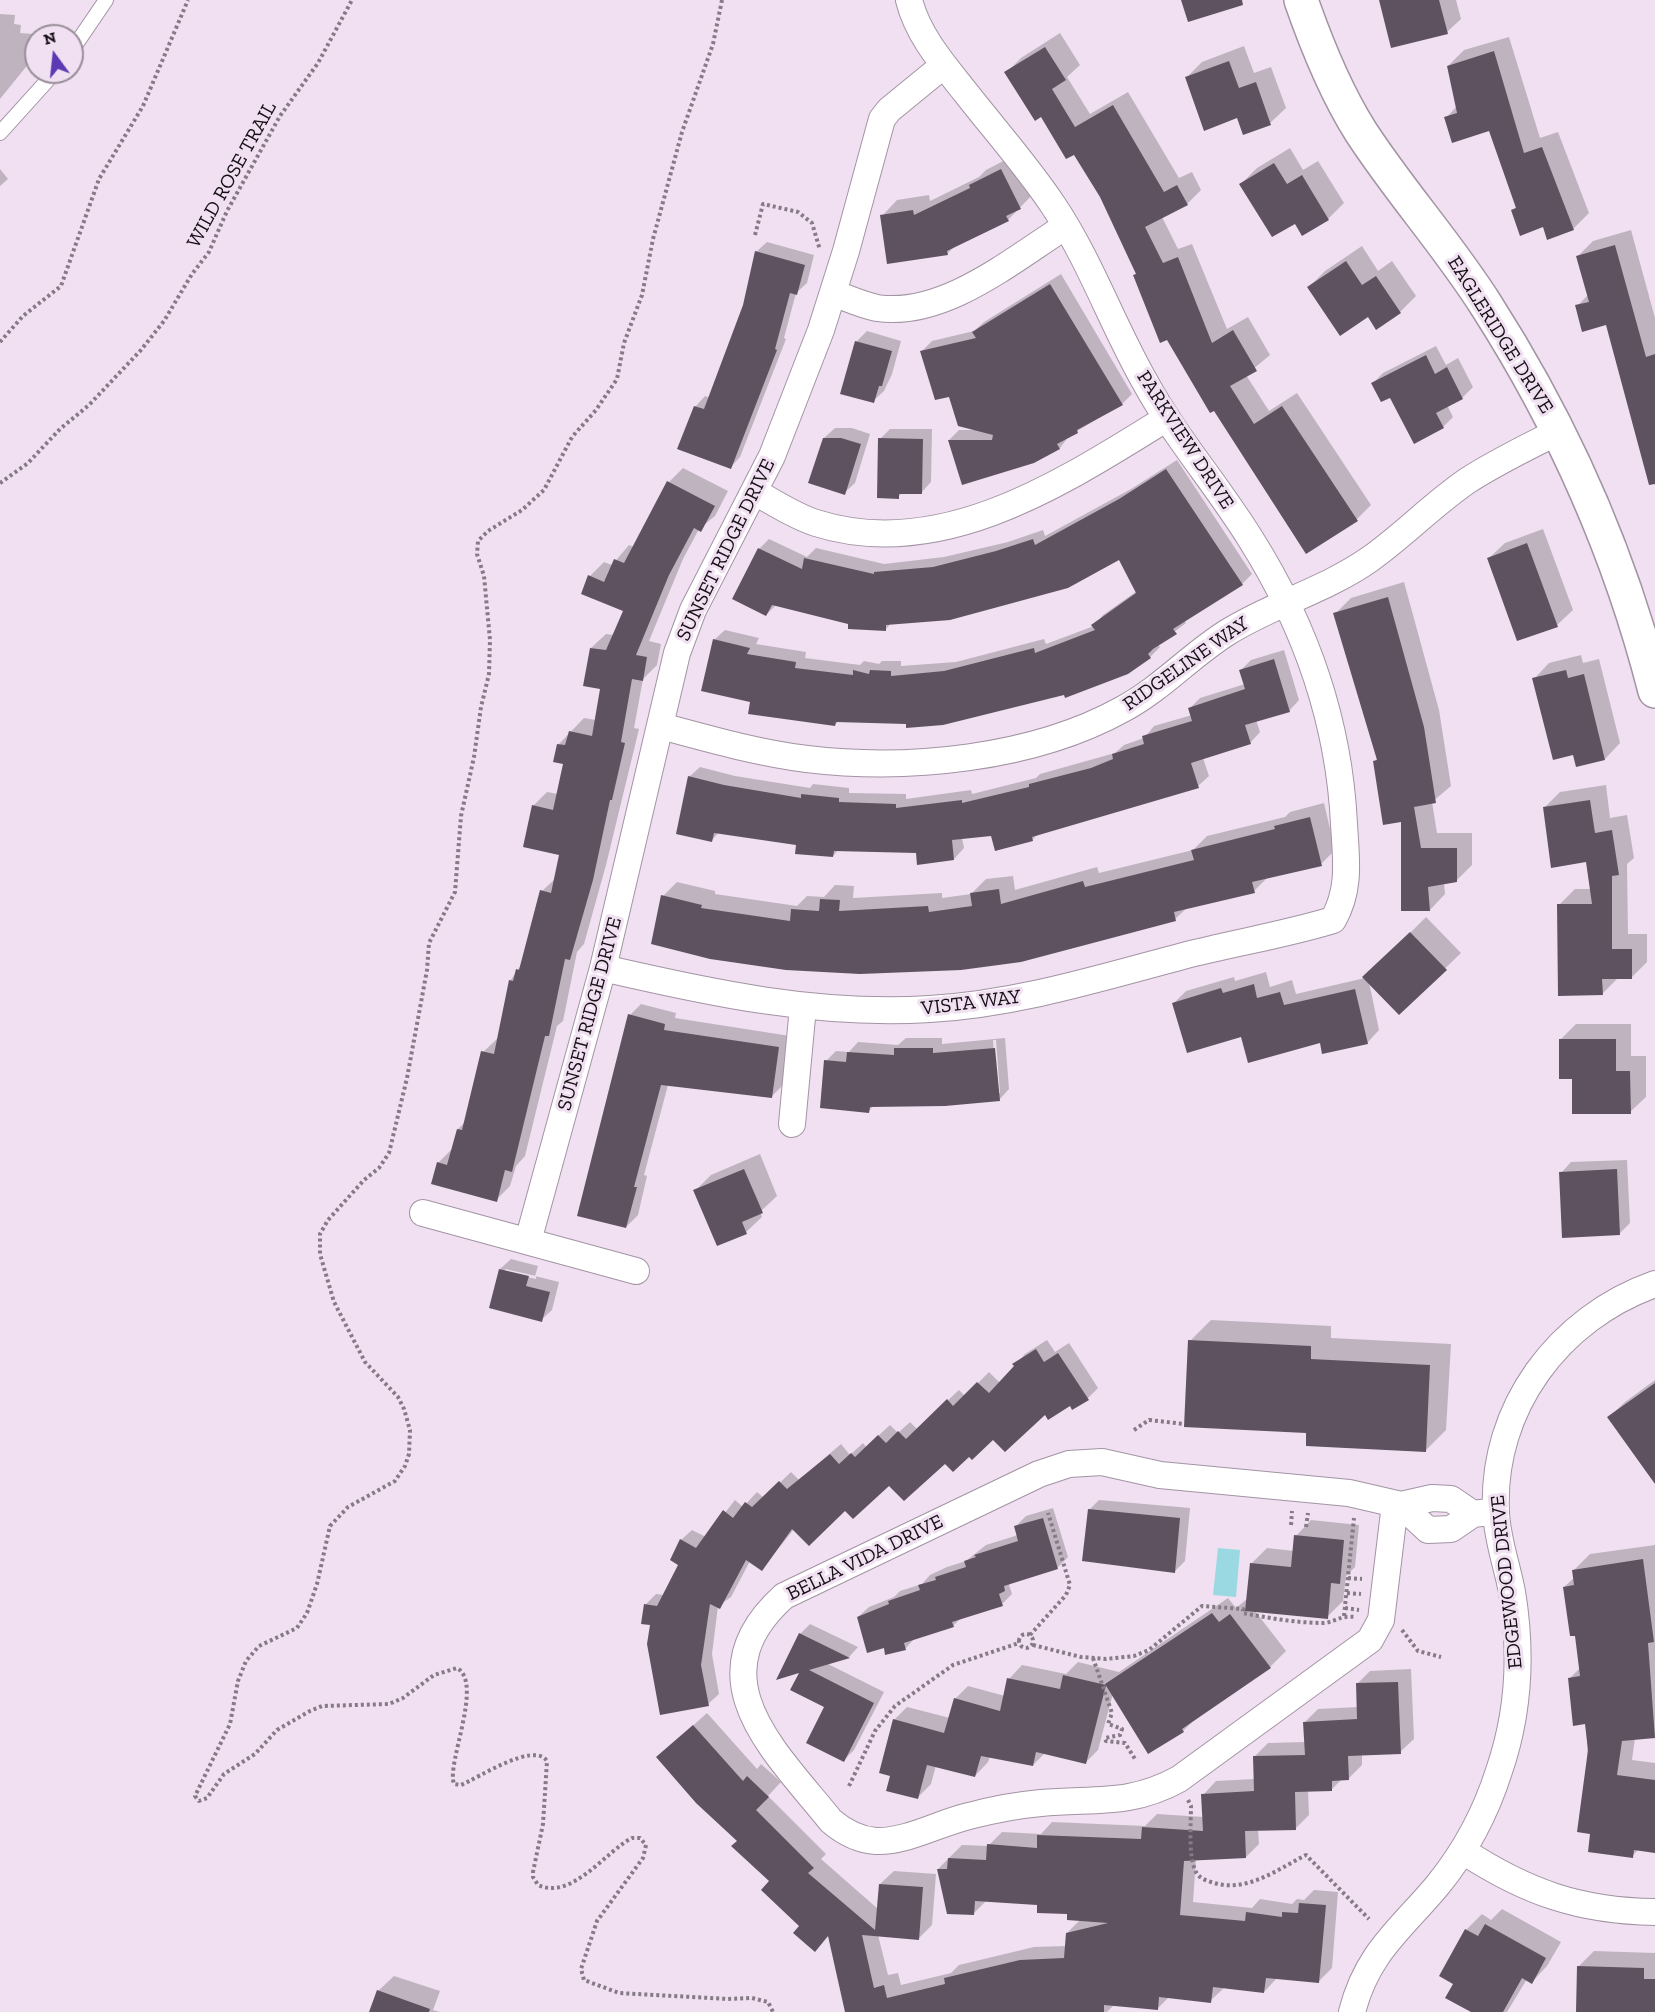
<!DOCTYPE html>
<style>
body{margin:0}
#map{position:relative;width:1655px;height:2012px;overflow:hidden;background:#f0e0f1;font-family:"Zilla Slab",serif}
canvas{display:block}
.north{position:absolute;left:24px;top:24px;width:60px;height:60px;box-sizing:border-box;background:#f0e0f1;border:2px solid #998d99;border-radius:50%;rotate:345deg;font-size:16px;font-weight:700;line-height:24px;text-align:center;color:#161016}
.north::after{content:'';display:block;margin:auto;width:21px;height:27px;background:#5c3ab3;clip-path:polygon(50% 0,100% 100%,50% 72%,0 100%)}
</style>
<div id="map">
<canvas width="1655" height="2012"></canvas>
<div class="north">N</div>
</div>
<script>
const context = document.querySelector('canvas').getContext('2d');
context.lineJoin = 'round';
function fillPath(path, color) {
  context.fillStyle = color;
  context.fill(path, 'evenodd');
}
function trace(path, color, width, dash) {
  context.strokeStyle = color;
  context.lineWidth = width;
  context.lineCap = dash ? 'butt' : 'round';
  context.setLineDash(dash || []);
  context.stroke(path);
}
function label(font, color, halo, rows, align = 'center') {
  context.font = font + ' "Zilla Slab",serif';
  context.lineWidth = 6;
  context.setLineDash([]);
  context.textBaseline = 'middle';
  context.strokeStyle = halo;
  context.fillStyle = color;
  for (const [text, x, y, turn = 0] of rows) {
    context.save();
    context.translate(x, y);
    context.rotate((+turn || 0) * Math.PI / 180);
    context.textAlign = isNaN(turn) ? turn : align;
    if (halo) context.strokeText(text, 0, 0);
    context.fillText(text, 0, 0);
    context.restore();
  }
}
fillPath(new Path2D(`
 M1218,1548L1240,1550L1236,1597L1213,1595Z`), '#9ad8e2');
fillPath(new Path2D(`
 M1380,0H1456L1461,19L1447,32Z
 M0,14L15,15L14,24L21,25L20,33L33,34L30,62L0,99Z
 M1060,33L1080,65L1067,77L1090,114L1128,92L1179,178L1192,172L1201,190L1187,204L1162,217L1178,249L1192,244L1227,329L1248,317L1270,355L1246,375L1269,411L1297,393L1371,505L1357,519L1307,551L1137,273L1101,196L1075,153L1006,73L1021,58Z
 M1509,37L1540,138L1558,132L1589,213L1573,229L1544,225L1513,211L1517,206L1490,129L1446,118L1457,106L1448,66L1464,50Z
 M1244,46L1254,73L1271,67L1286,108L1270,123L1238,116L1187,77L1202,62Z
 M1290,148L1303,170L1318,161L1344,203L1328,219L1296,222L1241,184L1257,168Z
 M1017,154L1035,192L1008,220L956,245L947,254L882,216L897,200L929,195L930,201L979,177L986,170Z
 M0,169L8,179L0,186Z
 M1631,230L1655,318V443L1607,323L1577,306L1588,295L1578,256L1593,241Z
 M767,242L814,255L807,283L796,293L784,338L786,339L740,457L730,468L695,407L705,396L710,398L744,306L756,252Z
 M1362,246L1378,271L1392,261L1416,296L1400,312L1377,328L1369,315L1309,287L1325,271Z
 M1061,274L1132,394L1122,404L1069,436L1060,448L1033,461L949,440L959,430H975L922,351L932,341L974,331L984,322Z
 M867,331L901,341L892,374L884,391L873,401L856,342Z
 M1436,346L1446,365L1458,358L1473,387L1462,398L1447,405L1453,417L1443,427L1373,383L1383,373Z
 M835,428H852L870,434L855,483L844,493L824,438Z
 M890,429H932L931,482L921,493L903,492L898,497L880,439Z
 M1177,460L1252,574L1242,584L1184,620L1186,623L1158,644L1160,647L1150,657L1127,672L1065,693L839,720L835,725L752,701L714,640L725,630L759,638L756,644L806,652L805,658L860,665L864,661L879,664L882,661H901V666L956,662L1044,639L1046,644L1094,626L1103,615L1137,591L1119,558L1068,587L949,619L891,623L886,629L776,605L766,615L759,549L769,539L807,557L816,548L884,564L944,557L1008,542L1043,530L1045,536L1131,489Z
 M683,468L728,491L715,516L699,529L683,559L649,641L661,644L657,665L643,679L634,728L639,729L606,865L584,944L577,952L563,1021L557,1026L525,1156L516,1166L510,1186L496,1200L438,1163L453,1148L458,1129L465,1122L483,1052L498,1038L510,981L521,965L542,891L556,878L561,853L533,806L547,792L558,794L565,763L558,745L584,718L596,720L602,688L591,648L606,634L614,635L625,611L590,576L604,562L612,565L629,545L634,547L669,482Z
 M1543,529L1573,610L1557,625L1489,558L1505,543Z
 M1404,582L1439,710L1451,786L1432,802L1437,833H1472V865L1456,881L1444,883L1445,894L1430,910L1403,821L1375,761L1378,758L1335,614L1351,598Z
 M1284,650L1299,700L1289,711L1256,720L1260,732L1250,743L1203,758L1209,776L1198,786L1038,834L1032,840L992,834L962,838L964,848L954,859L917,852L839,849L833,856L798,844L719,832L712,840L689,777L700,767L735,776L810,788L813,784L849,788V793L906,794V799L971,790L972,794L1036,778L1040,774L1115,753L1124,745L1144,738L1154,726L1192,715L1190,708L1200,698L1245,684L1241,670L1251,660Z
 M1581,655L1583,663L1599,659L1620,743L1605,759L1574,753L1534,679L1549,663Z
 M1606,785L1610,818L1627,815L1634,858L1627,864L1628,934H1647V962L1631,978H1618L1602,994L1559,905L1575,889H1591L1587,861L1544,808L1560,792Z
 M1324,803L1335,850L1321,864L1269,876L1254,891L1188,907L1175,919L860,973L663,896L677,882L715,891V894L797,906L807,896L824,897L835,885L854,886L853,898L942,893V898L971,894L986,879L1013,876L1015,890L1097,867L1099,873L1193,850L1207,836L1285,817L1290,812Z
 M1426,917L1461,953L1399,1013L1369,982L1379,1030L1367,1043L1242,1035L1174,1003L1186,991L1234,977L1235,981L1266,972L1270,987L1292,980L1296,994L1365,978Z
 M641,1004L676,1013L675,1018L790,1036L783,1085L772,1096L668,1085L644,1175L647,1176L638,1215L626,1227L630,1015Z
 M1576,1024H1631V1056H1646V1097L1630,1112L1573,1077L1560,1040Z
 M906,1038H942V1044L1005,1038L1009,1089L999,1100L874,1105L869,1111L826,1061L836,1051L849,1052L858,1042L898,1045ZM993,1040H996L1000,1093H997Z
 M760,1154L777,1196L760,1212L762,1217L746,1232L695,1191L711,1175Z
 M1627,1160L1630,1223L1620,1233L1561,1173L1571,1162Z
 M511,1259L538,1266L535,1276L559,1282L552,1310L541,1320L500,1269ZM505,1269L536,1276V1279L505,1272Z
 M1211,1320L1331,1326V1338L1451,1344L1446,1430L1425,1451L1308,1432L1190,1341Z
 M1047,1340L1055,1352L1069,1343L1098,1388L1088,1398L1045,1412L993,1438L969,1455L890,1484L845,1508L794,1529L762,1569L750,1561L731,1597L718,1606L712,1654L719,1694L708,1704L651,1624L645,1605L656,1594L664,1595L680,1564L681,1540L692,1530L706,1537L735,1500L743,1507L757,1492L764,1498L791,1472L799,1480L841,1444L850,1455L863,1443L866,1447L890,1425L898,1433L910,1422L917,1429L959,1390L965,1396L989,1372L1000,1383L1025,1354Z
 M1655,1380V1465L1609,1417L1625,1402Z
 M1099,1500L1190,1508L1185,1561L1175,1571L1089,1510Z
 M1053,1508L1068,1557L1057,1568L1013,1581L1009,1585L1012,1594L1002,1604L962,1617L953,1626L915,1638L905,1649L885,1646L858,1617L869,1607L894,1597L900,1591L922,1584L930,1575L947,1567L966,1561L986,1545L1018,1535L1015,1527L1026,1516Z
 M1311,1520L1359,1525L1355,1567L1346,1576L1343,1601L1327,1617L1255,1611L1286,1651L1270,1667L1195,1719L1183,1731L1113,1693L1098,1750L1085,1763L1045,1753L1033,1765L990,1756L988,1762L975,1776L936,1765L931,1784L918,1797L892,1775L894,1720L907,1707L950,1718L955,1699L968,1686L1005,1696L1009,1679L1022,1665L1066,1674L1078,1662L1119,1672L1228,1598L1236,1608L1247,1599L1251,1564L1267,1548L1294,1551L1296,1536Z
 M1655,1545V1736L1635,1738L1632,1760L1655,1763V1851L1639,1849L1632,1856L1592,1833L1586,1723L1570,1678L1580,1668L1576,1634L1564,1587L1575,1577L1574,1570L1590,1554Z
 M810,1624L858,1647L849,1657L826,1663L884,1692L854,1750L844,1760L826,1706L802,1670L800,1634Z
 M1411,1669L1414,1739L1400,1752L1362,1754V1765L1349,1778L1342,1779L1332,1789L1308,1790L1309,1815L1296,1828L1258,1829L1259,1844L1246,1857L1196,1859L1193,1902L1252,1908L1260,1899L1292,1904L1297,1899L1304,1900L1314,1890L1338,1892L1332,1968L1319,1981L1277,1978L1264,1992L1224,1988L1210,2001L1169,1997L1157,2009L1114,2005L1107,2012H847L829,1935L815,1950L772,1881L739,1841L658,1757L707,1713L757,1769L761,1764L781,1782L768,1796L826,1854L821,1859L878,1909L880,1884L894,1871L936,1874L932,1925L918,1939L878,1935L888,1975L898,1973L901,1985L951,1973L959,1965L1034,1947L1067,1946V1933L1081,1919L1069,1912L1038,1903L987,1900L973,1914L938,1869L962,1845L988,1846L1002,1832L1041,1834L1052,1822L1145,1826L1157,1814L1204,1817L1203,1795L1216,1781L1255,1779L1254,1757L1268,1743L1306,1742L1304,1723L1318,1709L1358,1707L1357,1684L1370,1671Z
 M1502,1909L1561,1942L1547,1966L1532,1982L1527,1979L1507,2012H1474L1455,1984L1466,1930L1482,1914L1491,1920Z
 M1594,1951L1655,1953V2012H1577L1578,1967Z
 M394,1976L440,1991L433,2010L440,2012H371L378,1991Z`), '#0003');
fillPath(new Path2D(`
 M1181,0H1242L1243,5L1188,22Z
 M1379,0H1439L1448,34L1391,48Z
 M1045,47L1066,80L1052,89L1075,127L1113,105L1164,192L1177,185L1188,205L1145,227L1163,263L1178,257L1212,343L1233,330L1257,371L1230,386L1254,424L1282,406L1358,521L1306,554L1214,411L1210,413L1167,340L1160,343L1133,275L1136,274L1100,197L1074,155L1066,159L1041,117L1035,121L1004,72Z
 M1494,51L1524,153L1542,147L1574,230L1547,240L1543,227L1520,236L1511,210L1516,208L1489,131L1452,143L1444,117L1457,113L1447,66Z
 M1229,61L1239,88L1256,82L1271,125L1243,135L1237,118L1204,131L1185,77Z
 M1274,163L1287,184L1302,175L1329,220L1302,236L1295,224L1272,237L1239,184Z
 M1001,169L1021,209L1006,216L1009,221L947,251L948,255L887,264L880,215L913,210L914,215L970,188L969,185Z
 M1615,245L1646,357L1655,354V484L1649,485L1606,325L1582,332L1575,305L1589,302L1576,256Z
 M755,251L805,265L797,295L790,293L775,349L777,350L731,469L677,449L694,406L704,409L743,305Z
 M1346,261L1362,285L1376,276L1401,313L1376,330L1368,317L1340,336L1307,287Z
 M1050,284L1123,405L1077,430L1078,433L1057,444L1060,449L1034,463L962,485L948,440H992L993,435L958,426L949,397L935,400L920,351L976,338L972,332Z
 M855,341L892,351L882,386H879L874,403L840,394Z
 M1426,355L1435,374L1447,367L1463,399L1436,413L1444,428L1414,444L1390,398L1381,402L1371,383Z
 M823,438H841L861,444L845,495L808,483Z
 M878,438L923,439L922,494H899V499L877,498Z
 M1166,469L1243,585L1173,629L1177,634L1153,649L1148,654L1151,658L1128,674L1065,698L1064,695L943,725L906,728V724L836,722L835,726L748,714L750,702L701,691L713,639L750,648L747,654L796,662L795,668L853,675V670L869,674L870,670L891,671V676L944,671L1034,648L1035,653L1095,630L1091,625L1136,593L1119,560L1068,588L950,620L886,625V631L848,629V624L772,605L766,616L732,599L758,548L802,569L804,558L874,574V572L933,567L996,551L1033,539L1035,545L1119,499Z
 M667,481L715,506L701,532L694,528L669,575L636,655L647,657L643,681L632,679L621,742L625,743L612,800H610L593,880L570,960L565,959L549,1036H545L512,1172L505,1170L497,1202L431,1184L437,1162L447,1165L457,1129L462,1130L481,1051L494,1054L509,980L513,981L516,969L519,970L540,890L551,893L559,855L523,847L532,805L553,810L563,764L553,762L557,744L565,745L569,731L592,736L600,689L583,686L590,648L606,650L623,611L581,594L588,575L604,582L614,559L624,563Z
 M1527,543L1558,627L1517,641L1487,558Z
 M1388,597L1424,727L1436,803L1414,807L1421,848H1457V882L1428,887L1430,911H1401V822L1383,825L1373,761L1377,760L1333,613Z
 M1274,659L1290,712L1245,725L1251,744L1191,763L1199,788L1032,837L1033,841L995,851L991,836L952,840L954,860L917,865L916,853L834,851L833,857L795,854L796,845L714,833L712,842L676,834L688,776L724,785L801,798V794L839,798V802L896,804V808L962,800V803L1029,787V784L1091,768L1113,759L1112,754L1144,744L1142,736L1192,721L1188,708L1245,689L1239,670Z
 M1566,670L1568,678L1584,674L1605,760L1576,767L1573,755L1553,760L1532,678Z
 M1590,800L1595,833L1612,830L1619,875L1612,876V949H1632V979H1602L1603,995L1558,996L1557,904H1592L1586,862L1551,868L1543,807Z
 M1310,817L1322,866L1252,882L1255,893L1174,912L1176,921L1021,962L961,970L860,974L786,970L710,959L651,944L661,895L702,905L701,908L790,921L791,909L819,911L820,899L840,900L839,911L928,906L929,912L972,906L970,893L999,889L1001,904L1083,881L1085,887L1194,860L1191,850L1275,829L1274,826Z
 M1410,932L1447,970L1399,1015L1362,977Z
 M1254,984L1257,998L1280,992L1284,1005L1355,989L1368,1044L1322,1054L1320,1043L1248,1063L1241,1037L1187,1053L1172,1003L1221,988L1223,993Z
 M628,1014L665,1024L664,1030L779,1047L772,1098L661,1085L634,1187H637L626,1228L577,1216Z
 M1559,1039H1616V1071H1630L1631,1114H1572V1079H1559Z
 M894,1048H933V1053L995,1048L1000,1101L945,1106L870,1107L869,1113L820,1108L824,1060L846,1062L847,1052L894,1055Z
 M744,1169L763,1213L742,1222L747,1234L717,1246L693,1190Z
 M1617,1169L1620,1235L1562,1238L1559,1172Z
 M499,1269L529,1276L526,1286L550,1292L542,1322L489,1308Z
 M1188,1340L1311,1346V1359L1430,1365L1426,1452L1306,1446V1433L1184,1427Z
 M1036,1349L1044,1362L1058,1353L1089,1400L1072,1410L1070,1406L1048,1420L1045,1415L1005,1452L993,1440L972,1460L969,1457L953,1472L945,1464L904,1501L889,1486L853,1519L845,1511L809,1546L792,1529L762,1571L746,1560L720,1609L710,1604L701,1665L709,1706L660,1715L647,1644L650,1625L641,1624L644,1604L657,1606L678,1565L670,1560L680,1539L696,1548L723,1510L733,1518L745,1502L752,1507L779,1481L787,1489L830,1454L839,1464L851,1453L855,1457L878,1435L886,1443L898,1431L906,1439L947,1399L953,1406L977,1382L989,1393L1014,1366L1012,1364Z
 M1655,1383V1484L1607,1417Z
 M1088,1509L1180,1518L1175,1573L1082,1561Z
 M1043,1518L1058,1569L1004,1586L1005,1591L999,1594L1003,1606L952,1622L954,1627L904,1643L906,1650L885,1655L884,1648L867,1653L857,1617L889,1604L888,1601L920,1590L918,1585L936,1580L935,1577L966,1567L964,1561L976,1557L974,1555L1018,1541L1014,1526Z
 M1294,1535L1344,1540L1340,1584L1331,1583L1328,1619L1245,1611L1250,1563L1291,1567Z
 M1643,1559L1654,1642L1648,1643L1655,1738L1622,1741L1617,1775L1655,1780V1853L1634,1850L1633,1858L1588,1852L1590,1834L1577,1832L1588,1750L1585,1724L1573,1726L1568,1678L1580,1676L1575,1636H1570L1563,1587L1574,1585L1572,1570Z
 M1212,1613L1219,1622L1230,1614L1271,1668L1182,1729L1184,1732L1148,1754L1105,1684Z
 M799,1633L850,1658L809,1670L874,1703L844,1762L806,1743L824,1707L790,1690L799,1673L776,1680Z
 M1063,1675L1106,1685L1086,1764L1036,1752L1033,1766L981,1756L975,1777L927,1765L918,1799L886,1791L890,1776L879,1773L893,1719L944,1733L954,1698L1000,1711L1007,1678L1060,1689Z
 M1398,1682L1401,1754L1348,1756L1349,1780L1332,1781V1791L1295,1792L1296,1830L1245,1831L1246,1858L1184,1861L1180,1915L1245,1921L1246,1912L1282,1917V1912L1298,1913L1299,1903L1326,1905L1319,1983L1266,1978L1264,1993L1213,1987L1211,2003L1159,1997L1158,2010L1104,2005V2012H845L828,1936L815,1952L793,1933L799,1926L761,1890L769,1881L731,1846L737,1841L696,1803L656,1757L693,1725L743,1781L747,1776L769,1797L756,1810L814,1868L808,1873L875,1930L879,1884L923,1887L919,1940L862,1935L874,1988L884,1985L887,1998L945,1984L944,1978L1020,1960L1064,1958L1066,1933L1108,1923L1067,1920V1914L1037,1913V1905L975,1901L974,1915L947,1914L937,1869H947L948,1858L986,1860L987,1844L1037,1848V1835L1141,1839L1142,1827L1203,1831L1201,1794L1254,1791L1253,1756L1305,1755L1303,1722L1357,1719L1356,1683Z
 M1485,1924L1546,1958L1532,1984L1522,1978L1503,2012H1471L1445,1998L1453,1984L1439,1976L1465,1929L1478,1936Z
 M1577,1966L1644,1968V1979H1655V2012H1576Z
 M377,1990L430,2009L429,2012H369Z`), '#5f5260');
const lane = new Path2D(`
 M72,50L106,0
 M0,133L55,72`);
const street = new Path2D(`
 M833,293C847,298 862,305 877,308C944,318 1012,260 1066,226
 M755,492C775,503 794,516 816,523C942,563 1065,481 1167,418
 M661,726C709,739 758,753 807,759C908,771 1033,759 1123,709C1162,688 1191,655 1228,632C1273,604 1326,590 1370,559C1404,535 1432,505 1467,481C1496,462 1528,447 1559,431
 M603,968C711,993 818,1016 930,1009C1017,1004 1100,978 1183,956C1233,943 1284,935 1333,920C1351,889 1346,858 1344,824C1339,721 1305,625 1250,538C1217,485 1175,437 1145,382C1112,324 1090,260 1053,205C1027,166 995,130 966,93C944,65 918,36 909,0
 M792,1124L803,1007
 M423,1213L636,1271
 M528,1241L603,968L677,653L693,610L772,456L821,330L846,251L882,119L889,110L944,65
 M1395,1504L1381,1620L1370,1640L1179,1779C1130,1806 1094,1798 1041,1803C1017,1805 992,1810 969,1816C939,1823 907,1842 876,1841C858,1840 844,1832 831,1821C775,1751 693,1678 784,1596L1039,1474L1069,1464L1102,1462L1160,1475L1349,1493L1401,1505L1432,1498L1451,1499L1473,1514
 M1401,1505L1428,1530L1451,1529L1473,1514L1489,1512
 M1463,1851C1526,1892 1579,1911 1655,1912
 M1352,2012C1367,1953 1400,1930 1437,1886C1464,1853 1486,1812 1499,1771C1519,1713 1522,1652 1512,1592C1507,1565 1497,1539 1496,1512C1491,1408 1559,1318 1655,1284`);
const secondary = new Path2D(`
 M1301,0C1317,46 1335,91 1361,132C1400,192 1448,245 1486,305C1563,425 1620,554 1655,691`);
trace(lane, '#a394a4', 16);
trace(street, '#a394a4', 28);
trace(secondary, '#a394a4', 36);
trace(new Path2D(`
 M722,0L713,44L682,132L653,239L642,295L624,343L617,379L596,410L572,437L544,490L522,510L488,531L478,541L477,554L484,576L490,640L489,674L481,707L474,757L461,816L455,892L429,943L427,970L407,1078L389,1153L379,1168L364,1180L328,1220L320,1234V1254L334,1302L365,1362L398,1397L404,1409L410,1430L409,1454L405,1466L395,1481L348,1507L330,1526L317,1584L307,1613L297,1628L259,1646L246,1661L238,1681L230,1724L195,1796L199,1801L207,1798L224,1774L255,1754L277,1730L310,1711L322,1706L389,1704L403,1698L434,1675L457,1668C484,1683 446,1764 454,1784L461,1785C478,1778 534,1741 547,1761L543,1824L533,1872V1877L538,1885C572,1901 607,1850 632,1838H640L646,1845L643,1858L597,1921L581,1969L584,1980L619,1993L728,1999L752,1998L768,2002L773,2012
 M755,235L763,204L798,212L812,223L820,250
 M0,342L23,316L61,286L99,179L143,106L188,0
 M0,483L28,463L60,429L89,405L141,350L164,321L192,274L209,252L227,211L280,116L318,63L352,0
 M1134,1430L1149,1420L1184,1424
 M1291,1525L1292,1511
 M1306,1527L1308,1513
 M1348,1578L1362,1579
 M1347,1593L1361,1594
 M1345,1608L1359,1610
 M1344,1616L1354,1518
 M1402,1630L1418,1651L1441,1657
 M1019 1641a7 7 0 1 1 14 0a7 7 0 1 1-14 0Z
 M1030,1635L1066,1595L1070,1585L1048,1513
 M1033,1645L1081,1657L1106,1659L1134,1656L1149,1650L1202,1606L1243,1609V1613C1268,1618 1297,1623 1324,1623C1335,1622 1340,1615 1356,1617
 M1093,1658L1112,1713L1108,1724L1122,1729L1120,1735L1105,1738L1106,1741L1125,1743L1135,1759
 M849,1786L875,1731L895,1706L953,1665L1019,1643
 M1188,1800L1191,1806C1191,1823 1188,1857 1196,1872C1199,1878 1205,1880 1211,1882C1246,1894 1276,1870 1306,1855L1369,1919`), '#857a86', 4, [3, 3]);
trace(lane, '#fff', 14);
trace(street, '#fff', 26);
trace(secondary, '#fff', 33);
label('20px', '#161016', '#f0e0f1', [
 ["WILD ROSE TRAIL",232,175,-61],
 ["EAGLERIDGE DRIVE",1500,335,58],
 ["PARKVIEW DRIVE",1185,440,57],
 ["SUNSET RIDGE DRIVE",726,550,-64],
 ["RIDGELINE WAY",1186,664,-35],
 ["VISTA WAY",971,1003,-7],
 ["SUNSET RIDGE DRIVE",590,1014,-75],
 ["BELLA VIDA DRIVE",865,1558,-26],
 ["EDGEWOOD DRIVE",1507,1582,-96]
]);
</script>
